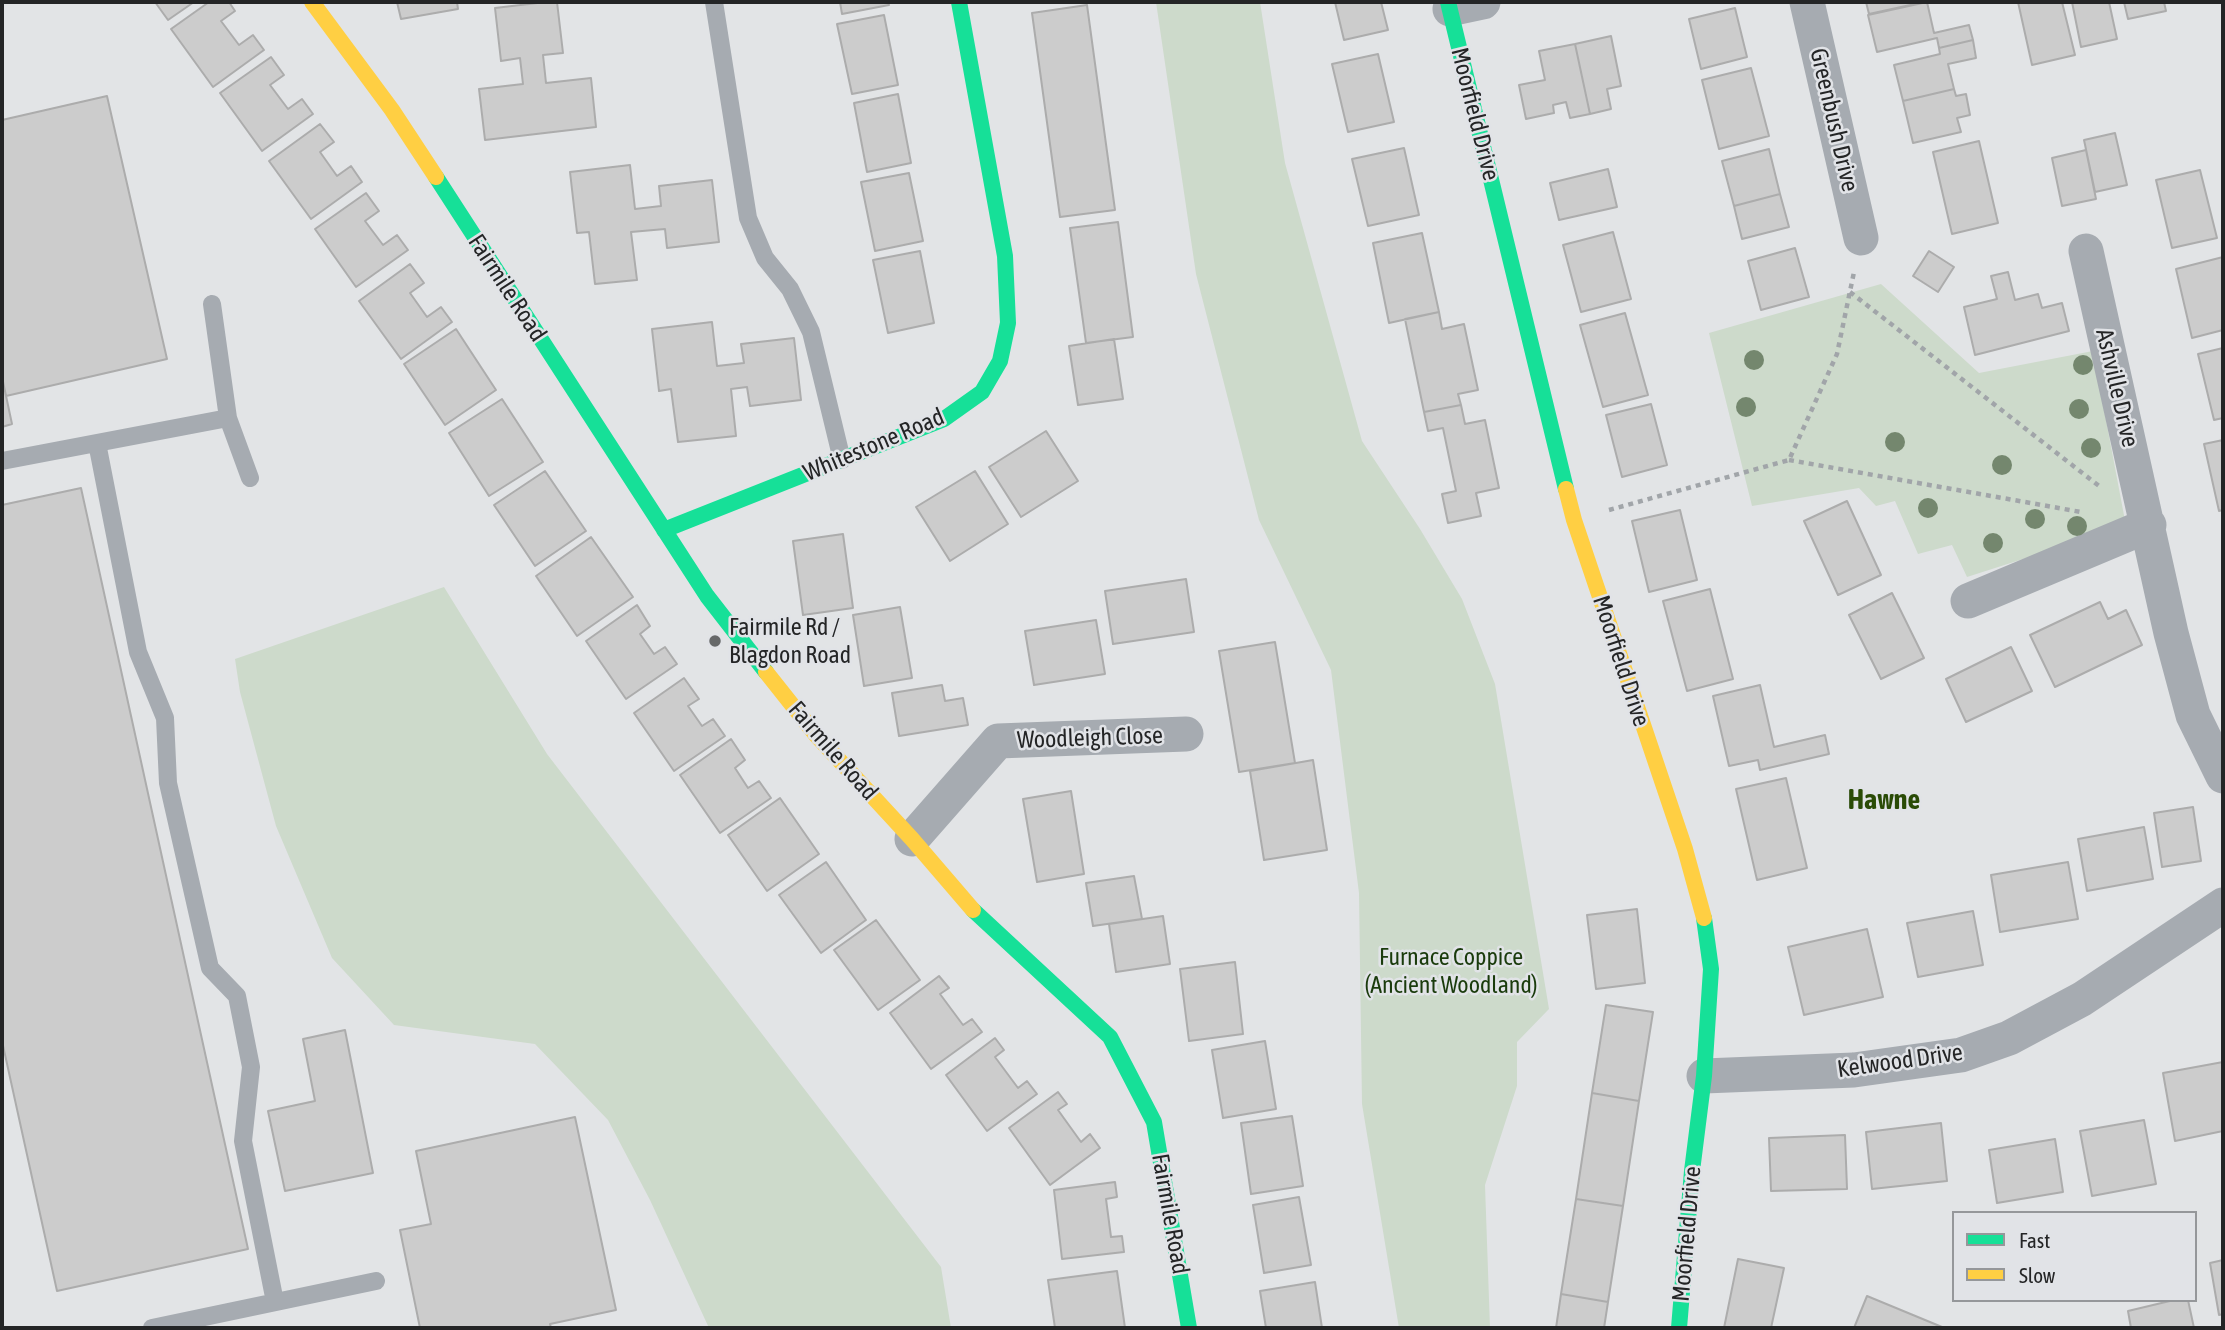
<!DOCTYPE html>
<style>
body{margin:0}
#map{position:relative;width:2225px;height:1330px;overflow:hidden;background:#e2e4e6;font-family:"Asap Condensed",sans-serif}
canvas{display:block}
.frame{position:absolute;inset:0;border:4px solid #242526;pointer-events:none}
.legend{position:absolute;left:1952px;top:1211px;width:245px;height:91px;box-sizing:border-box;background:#e1e3e7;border:2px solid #95979a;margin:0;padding:9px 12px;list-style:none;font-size:21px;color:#242526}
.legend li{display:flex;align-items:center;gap:14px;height:35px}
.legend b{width:35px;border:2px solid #95979a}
</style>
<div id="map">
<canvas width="2225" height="1330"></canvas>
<div class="frame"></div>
<ul class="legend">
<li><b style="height:9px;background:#16e098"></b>Fast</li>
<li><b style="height:9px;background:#ffcf43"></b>Slow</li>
</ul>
</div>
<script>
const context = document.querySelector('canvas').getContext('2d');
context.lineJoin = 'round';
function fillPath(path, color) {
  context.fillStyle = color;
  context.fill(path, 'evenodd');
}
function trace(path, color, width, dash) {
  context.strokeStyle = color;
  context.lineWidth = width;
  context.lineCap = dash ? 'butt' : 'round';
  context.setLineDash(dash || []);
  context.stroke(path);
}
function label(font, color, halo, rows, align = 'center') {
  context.font = font + ' "Asap Condensed",sans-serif';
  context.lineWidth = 5;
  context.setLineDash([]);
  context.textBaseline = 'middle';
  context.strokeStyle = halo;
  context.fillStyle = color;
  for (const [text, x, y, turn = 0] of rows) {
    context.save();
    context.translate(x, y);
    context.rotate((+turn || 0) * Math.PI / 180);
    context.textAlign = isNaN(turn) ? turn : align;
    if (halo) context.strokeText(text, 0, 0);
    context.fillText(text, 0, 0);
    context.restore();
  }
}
fillPath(new Path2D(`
 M1156,2H1260L1285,163L1362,441L1420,529L1462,599L1495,684L1549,1009L1517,1042V1086L1485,1185L1490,1328H1399L1362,1104L1359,893L1331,670L1259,520L1196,274Z
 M1881,284L1979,373L2093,351L2126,526L1967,577L1952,545L1918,554L1895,501L1876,506L1859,488L1752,506L1709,333Z
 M444,587L547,754L941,1267L951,1328H709L650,1200L608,1120L535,1044L394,1025L332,958L276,826L240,692L235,659Z`), '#cddacb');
const building = new Path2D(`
 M155,2H194L168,20Z
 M209,2H229L235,11L221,21L239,45L253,35L264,50L213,87L171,29Z
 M397,2H457L458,9L401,19Z
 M546,2H557L563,53L543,55L546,83L591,78L596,127L485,140L479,89L523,84L520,58L501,61L495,8Z
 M840,2H888L889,5L842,14Z
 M1335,2H1381L1388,30L1344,40Z
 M1866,2H1924L1869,14Z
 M1927,2L1934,33L1969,25L1973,40L1939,48L1937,38L1877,52L1868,15Z
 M2018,2H2062L2075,55L2032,65Z
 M2072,2H2109L2117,39L2081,47Z
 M2124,2H2164L2166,11L2128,19Z
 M1087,5L1115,210L1060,217L1032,13Z
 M1735,8L1747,57L1701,69L1689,19Z
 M884,15L898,85L852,94L837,24Z
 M1611,36L1621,86L1607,89L1611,109L1590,114L1575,44Z
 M1973,40L1976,58L1948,64L1954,89L1903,101L1894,65L1940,54L1939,48Z
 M1575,44L1590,114L1570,118L1566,102L1553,105L1554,113L1526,119L1519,85L1545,80L1539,51Z
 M1378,54L1394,122L1348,132L1332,64Z
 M271,57L284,75L270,85L288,109L302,99L313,114L262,151L220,93Z
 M1751,68L1769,136L1719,149L1702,80Z
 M1954,89L1956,96L1966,94L1970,115L1957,118L1961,132L1913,143L1903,101Z
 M898,94L911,163L867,172L854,103Z
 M107,96L167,359L6,396L2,377V120Z
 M320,124L334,142L320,152L337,176L351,166L362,182L311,219L269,161Z
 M2115,133L2127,185L2095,192L2084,140Z
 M1979,141L1998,223L1952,234L1933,152Z
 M1404,148L1419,215L1368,226L1352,159Z
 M1769,149L1780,194L1734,206L1722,161Z
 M2086,150L2096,199L2062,206L2052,158Z
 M630,165L635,209L661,206L659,186L712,180L719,242L667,248L665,229L631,232L637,280L595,284L589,232L577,233L570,172Z
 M1608,169L1617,207L1559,220L1550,183Z
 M2200,170L2217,238L2172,248L2156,180Z
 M909,173L923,241L875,251L861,182Z
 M366,193L379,211L365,221L383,245L397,235L408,250L356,287L315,229Z
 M1780,194L1789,227L1742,239L1734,206Z
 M1118,222L1133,337L1086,343L1070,228Z
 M1613,232L1631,299L1581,312L1563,245Z
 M1422,233L1439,312L1389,323L1373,243Z
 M1795,248L1809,297L1761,310L1748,261Z
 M920,251L934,323L888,333L873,260Z
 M1929,251L1954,267L1938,292L1913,276Z
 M2223,257V330L2192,338L2176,269Z
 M410,264L424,283L410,293L427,317L441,307L452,322L401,359L359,301Z
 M2008,272L2015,300L2038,294L2042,308L2062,303L2069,331L1975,355L1964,307L1997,299L1991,276Z
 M1439,312L1442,329L1464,324L1478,390L1458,394L1461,405L1424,412L1405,319Z
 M1625,313L1648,395L1603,407L1580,325Z
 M712,322L717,366L744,363L741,344L794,338L801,400L750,406L747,387L731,389L736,436L678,442L671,389L659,391L652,329Z
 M456,329L496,390L445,425L404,364Z
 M1114,339L1123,399L1078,405L1069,346Z
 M2223,348V418L2214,420L2198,354Z
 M2,377L12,424L2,427Z
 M502,399L543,462L489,496L449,433Z
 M1651,404L1667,465L1622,477L1606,415Z
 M1461,405L1465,424L1485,420L1499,488L1476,493L1481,516L1448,523L1442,494L1456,491L1443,428L1428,431L1424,412Z
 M1046,431L1078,481L1021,517L989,467Z
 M2223,440V510L2219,511L2204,444Z
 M545,471L586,531L535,566L494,505Z
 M975,471L1008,524L950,561L916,507Z
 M81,488L248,1249L57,1291L2,1041V505Z
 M1847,501L1881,575L1838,595L1804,521Z
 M1680,510L1697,580L1649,592L1632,521Z
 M843,534L853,608L803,615L793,541Z
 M591,537L633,597L577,636L536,576Z
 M1186,579L1194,632L1113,644L1105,591Z
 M1710,589L1733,679L1687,691L1663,601Z
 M1892,593L1924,658L1881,679L1849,615Z
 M2100,602L2108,619L2126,610L2142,645L2055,687L2030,635Z
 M637,605L650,626L640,634L654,654L665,647L677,664L626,699L586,641Z
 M900,607L912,678L864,686L853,615Z
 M1096,620L1105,674L1034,685L1025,631Z
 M1275,642L1295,763L1239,772L1219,651Z
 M2011,647L2032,691L1966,722L1946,679Z
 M684,678L699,699L688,706L702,726L713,719L725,736L674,771L634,713Z
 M942,685L945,701L963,698L968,725L899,736L892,693Z
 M1760,685L1774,747L1825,735L1829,754L1760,770L1758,760L1729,766L1713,696Z
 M731,739L745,760L735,768L748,788L759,781L771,798L720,833L680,775Z
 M1313,760L1327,850L1264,860L1250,771Z
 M1786,778L1807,868L1757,880L1736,789Z
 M1071,791L1084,874L1037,882L1023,799Z
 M780,798L819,854L767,891L728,835Z
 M2193,807L2201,861L2162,867L2154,813Z
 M2144,827L2153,879L2087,891L2078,839Z
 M826,862L866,920L821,953L779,895Z
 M2068,862L2078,919L2000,932L1991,875Z
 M1134,876L1142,919L1093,926L1086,883Z
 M1637,909L1645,983L1596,989L1587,915Z
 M1973,911L1983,965L1918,977L1907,923Z
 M1163,916L1170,964L1116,972L1109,924Z
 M876,920L920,980L878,1010L834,950Z
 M1867,929L1883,997L1804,1015L1788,947Z
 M1235,962L1243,1034L1189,1041L1180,969Z
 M939,976L949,988L940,994L963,1025L972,1019L982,1032L931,1069L890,1013Z
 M1606,1005L1653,1012L1639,1101L1592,1093Z
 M345,1030L373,1173L285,1191L268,1111L315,1101L303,1039Z
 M995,1038L1004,1050L995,1057L1018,1088L1027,1081L1037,1094L987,1131L946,1075Z
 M1265,1041L1276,1109L1223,1118L1212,1050Z
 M2223,1062V1131L2175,1141L2163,1073Z
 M1058,1092L1067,1104L1058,1110L1081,1142L1090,1134L1100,1148L1050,1185L1009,1128Z
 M1592,1093L1639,1101L1623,1206L1576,1199Z
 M1292,1116L1303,1186L1251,1194L1241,1123Z
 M575,1117L616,1310L550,1324L551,1328H420L400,1230L431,1224L416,1151Z
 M2144,1120L2156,1184L2092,1196L2080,1131Z
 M1941,1123L1947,1181L1872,1189L1866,1132Z
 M1845,1135L1847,1189L1771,1191L1769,1138Z
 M2055,1139L2063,1192L1997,1203L1989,1150Z
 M1115,1182L1117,1197L1106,1199L1111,1237L1122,1236L1124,1252L1062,1259L1054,1190Z
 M1299,1197L1311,1265L1264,1273L1253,1205Z
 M1576,1199L1623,1206L1608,1302L1561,1294Z
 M1738,1259L1784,1268L1771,1328H1724Z
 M2223,1260V1314L2219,1315L2210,1263Z
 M1117,1271L1125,1328H1055L1048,1280Z
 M1315,1282L1322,1328H1266L1260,1291Z
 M1561,1294L1608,1302L1604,1328H1556Z
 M1867,1296L1942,1327V1328H1854Z
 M2174,1300H2188L2194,1328H2131L2128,1311Z`);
fillPath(building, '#ccc');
trace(building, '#acacac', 2);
trace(new Path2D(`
 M1850,292L2099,486
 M1789,460L2081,512
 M1609,510L1789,460L1837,354L1854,272`), '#a1a5a9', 4.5, [5, 5]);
trace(new Path2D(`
 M714,2L748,218L765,258L790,289L811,332L842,460
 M228,418L250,478
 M97,443L138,652L165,718L168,783L210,968L237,996L251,1067L243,1141L275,1302
 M2,461L228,418L212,304
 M152,1328L376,1281`), '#a6abb1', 18);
trace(new Path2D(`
 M1807,2L1861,238
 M1450,9L1483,2
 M2086,251L2171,633L2193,715L2223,776
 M1968,601L2149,525
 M912,839L998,741L1186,734
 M1704,1076L1854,1070L1961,1055L2009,1038L2082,999L2223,905`), '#a6abb1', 35);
trace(new Path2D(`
 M1448,2L1566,489
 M436,177L707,596L766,672
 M664,530L944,419L982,392L1000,361L1008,323L1005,256L959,2
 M973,910L1110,1037L1154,1122L1189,1328
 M1679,1328L1692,1171L1704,1076L1711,969L1704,918`), '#16e098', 16);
trace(new Path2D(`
 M312,2L392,110L436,177
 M1566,489L1574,520L1685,849L1704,918
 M766,672L816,735L912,839L973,910`), '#ffcf43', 16);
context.fillStyle = '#74876e';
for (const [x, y] of [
 [1754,360],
 [2083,365],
 [1746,407],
 [2079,409],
 [1895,442],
 [2091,448],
 [2002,465],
 [1928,508],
 [2035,519],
 [2077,526],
 [1993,543]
]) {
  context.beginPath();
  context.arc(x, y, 10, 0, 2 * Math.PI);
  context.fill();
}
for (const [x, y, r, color] of [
 [715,641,7,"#666869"]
]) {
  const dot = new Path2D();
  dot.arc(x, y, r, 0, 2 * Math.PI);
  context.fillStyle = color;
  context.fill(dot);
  trace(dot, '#e1e3e7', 2.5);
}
label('24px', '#242526', '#e1e3e7', [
 ["Moorfield Drive",1475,114,76],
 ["Greenbush Drive",1834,120,77],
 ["Fairmile Road",507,288,57],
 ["Ashville Drive",2117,388,77],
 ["Whitestone Road",874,445,-23],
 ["Moorfield Drive",1621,661,72],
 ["Woodleigh Close",1090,738,-2],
 ["Fairmile Road",833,751,49],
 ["Kelwood Drive",1900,1061,-8],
 ["Fairmile Road",1170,1214,80],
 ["Moorfield Drive",1687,1234,-85]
]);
label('24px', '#242526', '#e1e3e7', [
 ["Fairmile Rd /",729,627],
 ["Blagdon Road",729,655]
], 'left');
label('24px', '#1a3b0c', '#e1e3e7', [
 ["Furnace Coppice",1451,957],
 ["(Ancient Woodland)",1451,985]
]);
label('bold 28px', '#2a4b06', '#e1e3e7', [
 ["Hawne",1884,800]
]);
</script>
